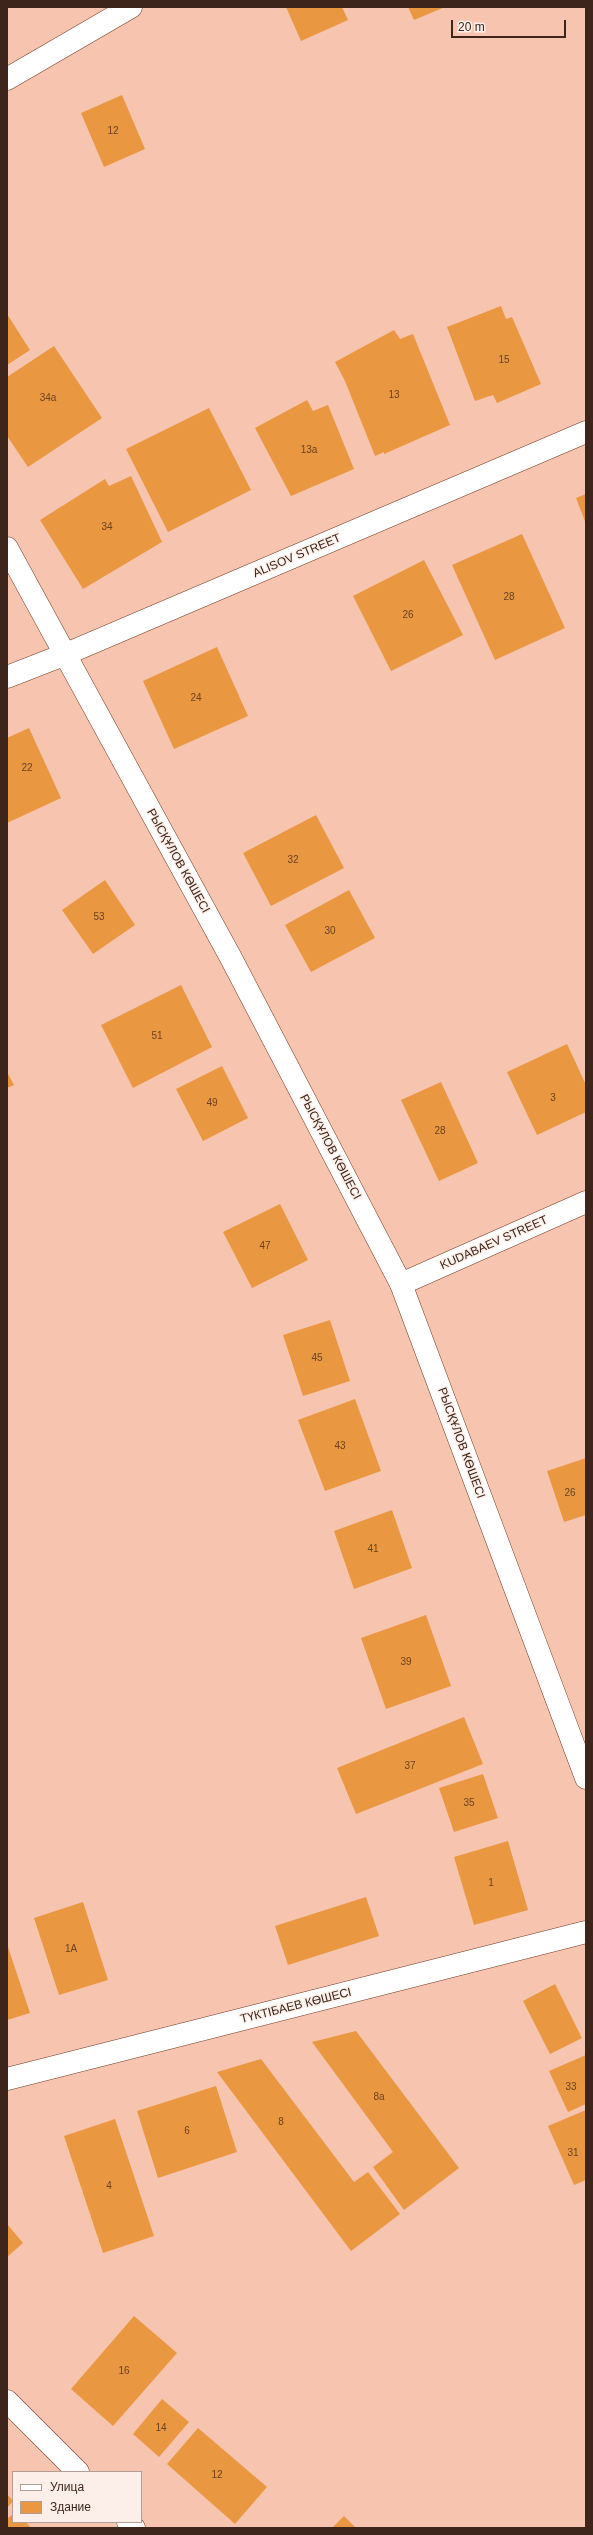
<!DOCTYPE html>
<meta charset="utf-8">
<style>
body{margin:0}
#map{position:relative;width:593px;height:2535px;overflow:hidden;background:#f7c4af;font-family:Helvetica,sans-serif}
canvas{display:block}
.frame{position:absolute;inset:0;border:8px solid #3d251b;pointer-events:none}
.legend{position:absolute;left:12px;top:2471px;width:130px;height:52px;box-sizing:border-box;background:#fcefe9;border:1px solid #b09e97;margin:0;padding:5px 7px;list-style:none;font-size:12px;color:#3d251b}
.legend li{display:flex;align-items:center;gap:8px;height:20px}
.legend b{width:20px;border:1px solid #b09e97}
.scale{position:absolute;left:451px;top:20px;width:115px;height:18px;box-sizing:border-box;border:2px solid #3d251b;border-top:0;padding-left:5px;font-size:12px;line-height:14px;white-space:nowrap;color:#3d251b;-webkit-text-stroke:3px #fcefe9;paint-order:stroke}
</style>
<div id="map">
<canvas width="593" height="2535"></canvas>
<div class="frame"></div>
<ul class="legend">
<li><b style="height:5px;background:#fff"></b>Улица</li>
<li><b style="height:11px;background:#ea9741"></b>Здание</li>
</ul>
<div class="scale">20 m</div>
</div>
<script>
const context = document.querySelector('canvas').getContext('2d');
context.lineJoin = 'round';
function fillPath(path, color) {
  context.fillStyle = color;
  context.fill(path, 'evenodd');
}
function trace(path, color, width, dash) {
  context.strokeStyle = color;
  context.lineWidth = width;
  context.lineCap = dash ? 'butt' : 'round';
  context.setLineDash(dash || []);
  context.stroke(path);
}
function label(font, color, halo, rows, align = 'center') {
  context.font = font + ' Helvetica,sans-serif';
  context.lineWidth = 3;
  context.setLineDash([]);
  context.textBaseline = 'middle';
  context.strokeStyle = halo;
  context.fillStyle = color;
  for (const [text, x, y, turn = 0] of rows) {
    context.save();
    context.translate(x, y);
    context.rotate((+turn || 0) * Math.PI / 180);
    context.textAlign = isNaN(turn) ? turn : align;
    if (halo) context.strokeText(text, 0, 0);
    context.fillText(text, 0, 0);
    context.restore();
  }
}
fillPath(new Path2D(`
 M286,7H342L348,20L301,41Z
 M408,7H445L414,20Z
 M122,95L145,149L104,167L81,113Z
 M501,306L506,319L512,317L541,384L497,403L493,395L475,401L447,327Z
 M7,314L30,350L7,365Z
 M394,330L400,339L413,334L450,425L384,454V452L375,456L345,381L335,362Z
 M54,346L102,418L28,467L7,436V377Z
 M307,400L313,411L328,405L354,469L291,496L255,428Z
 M209,408L251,490L168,532L126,449Z
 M131,476L162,542L83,589L40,520L105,479L109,486Z
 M586,494V524L576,498Z
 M522,534L565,628L495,660L452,565Z
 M424,560L463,635L391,671L353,596Z
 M217,647L248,716L174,749L143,681Z
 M29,728L61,798L7,823V738Z
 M316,815L344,868L271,906L243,853Z
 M105,880L135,925L93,954L62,910Z
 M349,890L375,938L311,972L285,925Z
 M181,985L212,1047L133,1088L101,1025Z
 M567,1044L586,1085V1112L537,1135L507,1072Z
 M222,1066L248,1118L203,1141L176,1089Z
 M7,1072L14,1085L7,1088Z
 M441,1082L478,1163L439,1181L401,1100Z
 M280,1204L308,1260L252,1288L223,1232Z
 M330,1320L350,1381L303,1396L283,1335Z
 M355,1399L381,1471L325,1491L298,1420Z
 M586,1458V1515L564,1522L547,1471Z
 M392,1510L412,1568L354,1589L334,1531Z
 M426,1615L451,1686L386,1709L361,1638Z
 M464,1717L483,1764L356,1814L337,1768Z
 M483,1774L498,1818L454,1832L439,1788Z
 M508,1841L528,1910L474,1925L454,1857Z
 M366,1897L379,1936L288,1965L275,1926Z
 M83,1902L108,1980L59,1995L34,1918Z
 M7,1944L30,2013L7,2020Z
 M555,1984L582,2038L550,2054L523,2001Z
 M356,2031L459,2168L404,2210L373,2167L393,2152L312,2042Z
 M586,2055V2104L568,2112L549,2071Z
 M261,2059L354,2182L368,2172L400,2214L351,2251L217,2072Z
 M216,2086L237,2152L158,2178L137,2111Z
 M586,2110V2180L574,2185L548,2126Z
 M115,2119L154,2236L103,2253L64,2136Z
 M7,2224L23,2243L7,2257Z
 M134,2316L177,2353L113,2426L71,2389Z
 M162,2399L189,2422L159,2457L133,2434Z
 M198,2428L267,2487L235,2524L167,2464Z
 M7,2494L13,2501L7,2508Z
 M13,2514V2522H26L31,2528H7V2519Z
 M344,2516L356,2528H332Z`), '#ea9741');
const minor = new Path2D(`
 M7,79L131,7
 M7,677L66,654L586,432
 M401,1284L586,1202
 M7,2079L586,1932
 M7,2401L78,2472
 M128,2522L134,2528`);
const tertiary = new Path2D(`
 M7,548L231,958L401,1284L586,1778`);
trace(minor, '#713c25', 23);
trace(tertiary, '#713c25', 23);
trace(minor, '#fff', 22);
trace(tertiary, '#fff', 22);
label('10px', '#684224', null, [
 ["12",113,131],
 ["15",504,360],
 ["13",394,395],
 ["34а",48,398],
 ["13а",309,450],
 ["34",107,527],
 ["28",509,597],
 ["26",408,615],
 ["24",196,698],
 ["22",27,768],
 ["32",293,860],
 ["53",99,917],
 ["30",330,931],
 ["51",157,1036],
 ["3",553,1098],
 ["49",212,1103],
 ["28",440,1131],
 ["47",265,1246],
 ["45",317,1358],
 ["43",340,1446],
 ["26",570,1493],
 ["41",373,1549],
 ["39",406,1662],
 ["37",410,1766],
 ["35",469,1803],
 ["1",491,1883],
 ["1А",71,1949],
 ["33",571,2087],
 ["8а",379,2097],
 ["8",281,2122],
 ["6",187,2131],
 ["31",573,2153],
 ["4",109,2186],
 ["16",124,2371],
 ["14",161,2428],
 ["12",217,2475]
]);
label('12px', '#3d251b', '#fcefe9', [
 ["ALISOV STREET",297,556,-23],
 ["РЫСҚҰЛОВ КӨШЕСІ",178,861,61],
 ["РЫСҚҰЛОВ КӨШЕСІ",330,1147,62],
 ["KUDABAEV STREET",494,1243,-24],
 ["РЫСҚҰЛОВ КӨШЕСІ",461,1443,70],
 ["ТҮКТІБАЕВ КӨШЕСІ",296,2006,-14]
]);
</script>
